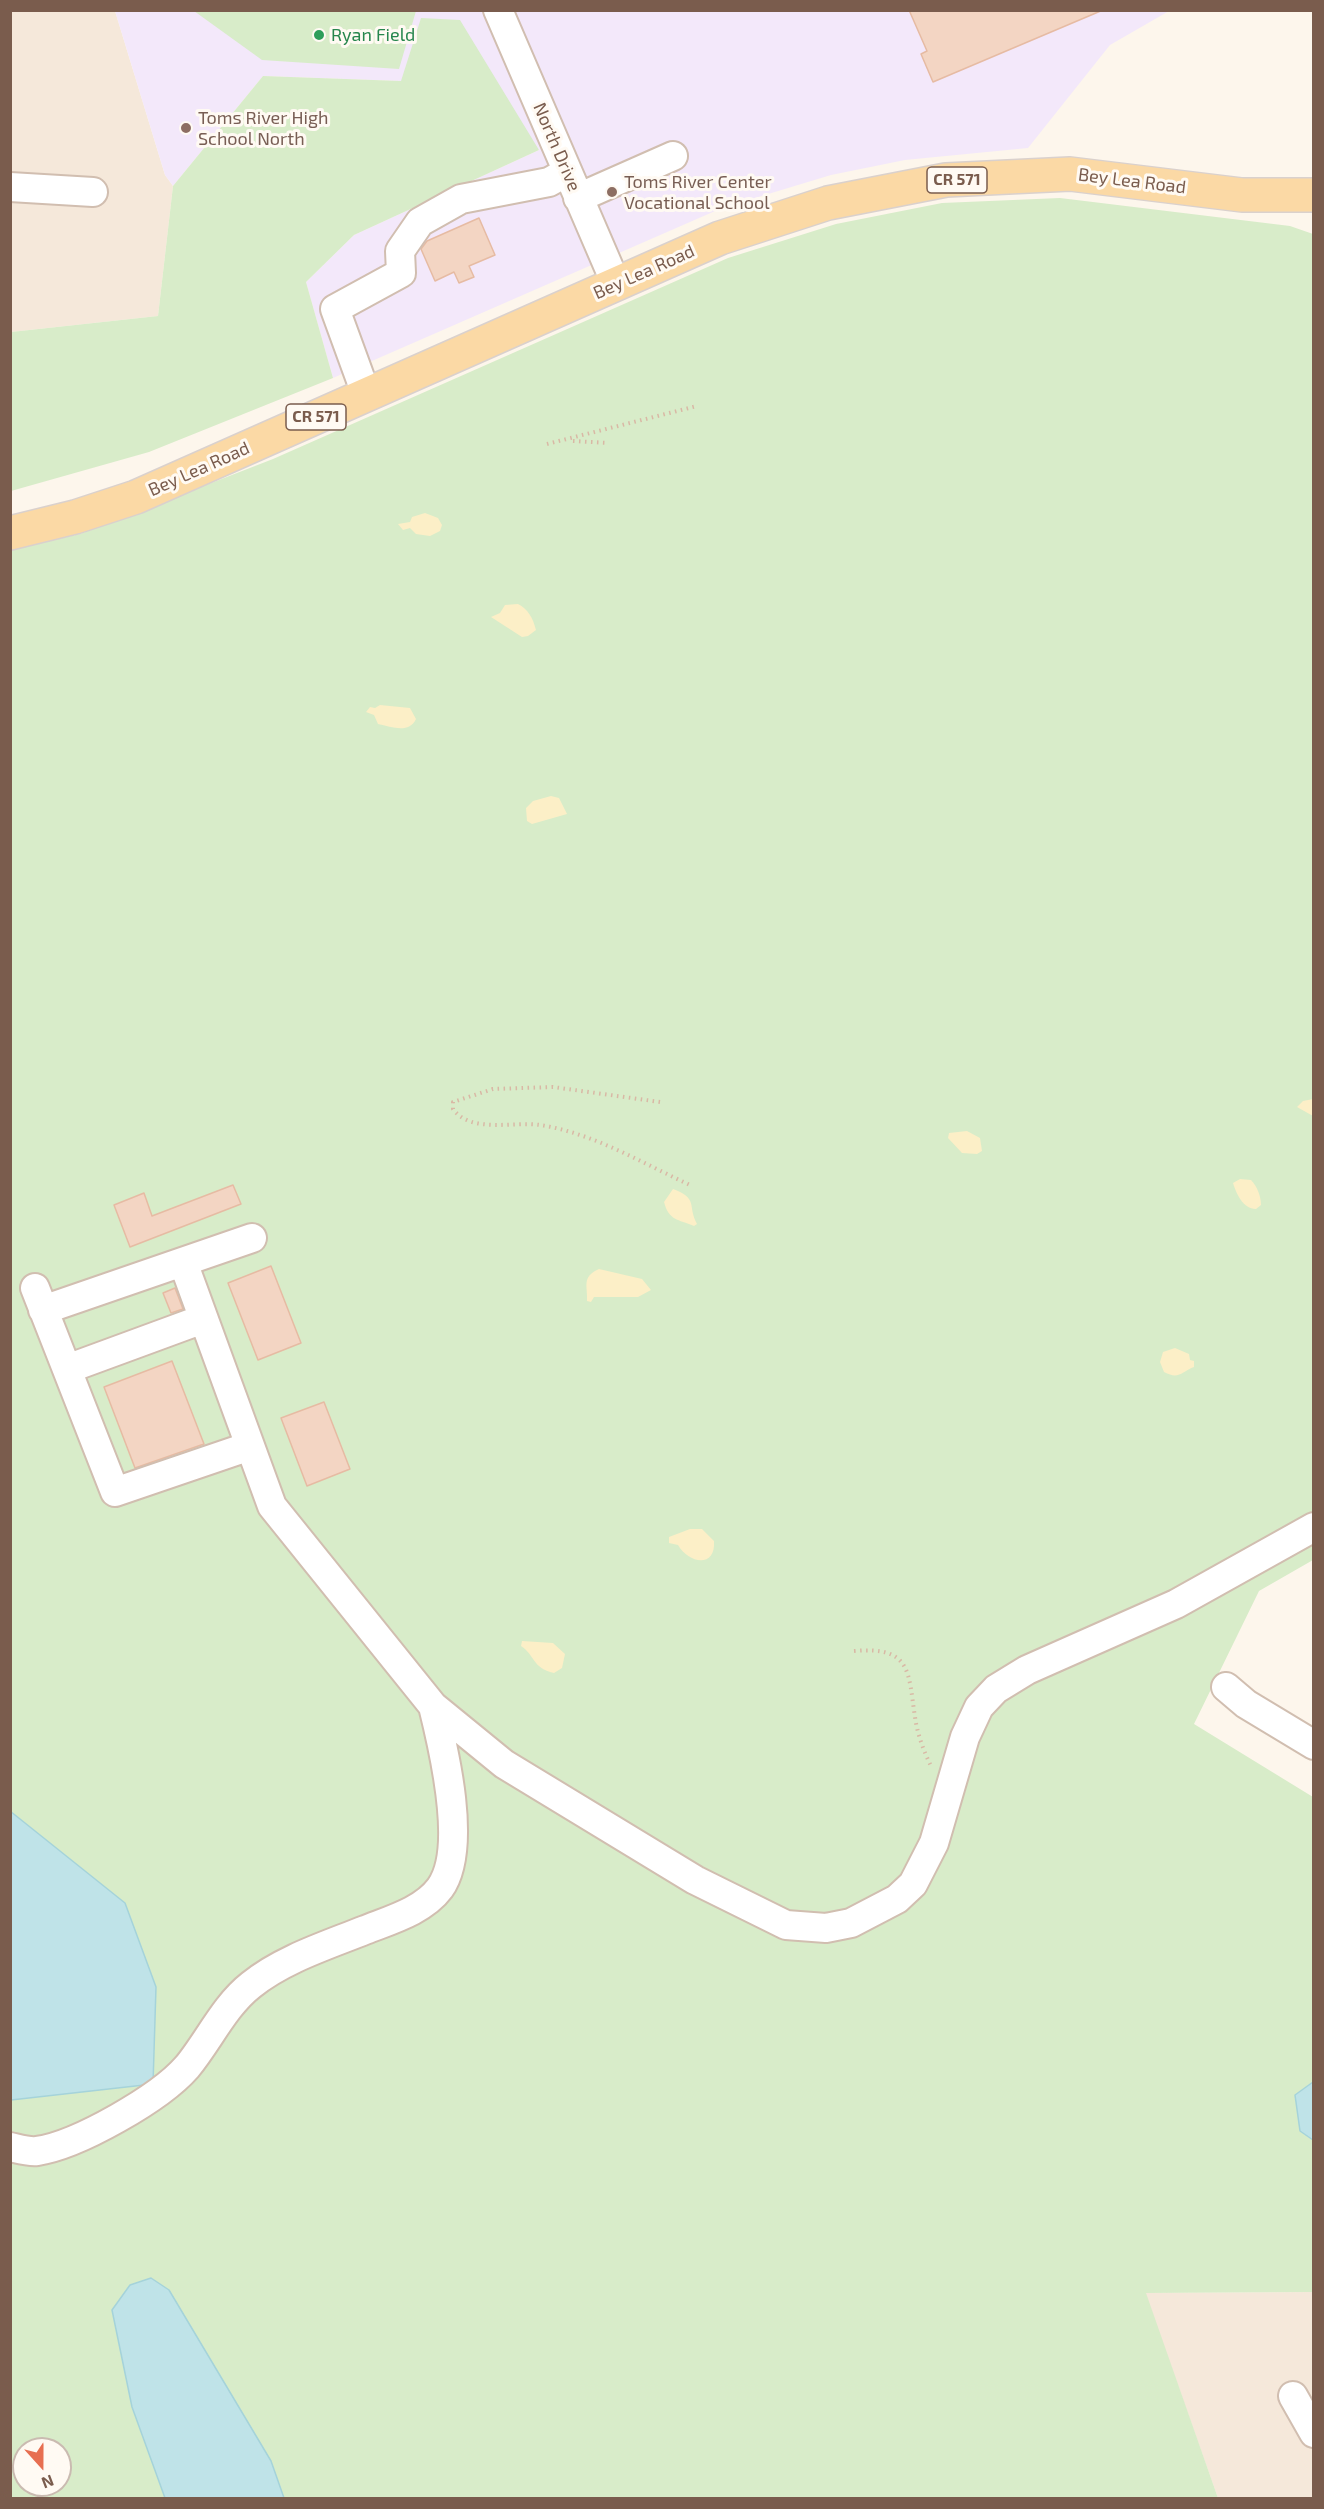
<!DOCTYPE html>
<style>
body{margin:0}
#map{position:relative;width:1324px;height:2509px;overflow:hidden;background:#fdf6ec;font-family:"Exo 2",sans-serif}
canvas{display:block}
.frame{position:absolute;inset:0;border:12px solid #7a5c4d;pointer-events:none}
.north{position:absolute;left:12px;top:2437px;width:60px;height:60px;box-sizing:border-box;background:#fffaf3;border:2px solid #cabbb1;border-radius:50%;rotate:159deg;font-size:16px;font-weight:700;line-height:24px;text-align:center;color:#7a5c4d}
.north::after{content:'';display:block;margin:auto;width:21px;height:27px;background:#e76f51;clip-path:polygon(50% 0,100% 100%,50% 72%,0 100%)}
</style>
<div id="map">
<canvas width="1324" height="2509"></canvas>
<div class="frame"></div>
<div class="north">N</div>
</div>
<script>
const context = document.querySelector('canvas').getContext('2d');
context.lineJoin = 'round';
function fillPath(path, color) {
  context.fillStyle = color;
  context.fill(path, 'evenodd');
}
function trace(path, color, width, dash) {
  context.strokeStyle = color;
  context.lineWidth = width;
  context.lineCap = dash ? 'butt' : 'round';
  context.setLineDash(dash || []);
  context.stroke(path);
}
function label(font, color, halo, rows, align = 'center') {
  context.font = font + ' "Exo 2",sans-serif';
  context.lineWidth = 6;
  context.setLineDash([]);
  context.textBaseline = 'middle';
  context.strokeStyle = halo;
  context.fillStyle = color;
  for (const [text, x, y, turn = 0] of rows) {
    context.save();
    context.translate(x, y);
    context.rotate((+turn || 0) * Math.PI / 180);
    context.textAlign = isNaN(turn) ? turn : align;
    if (halo) context.strokeText(text, 0, 0);
    context.fillText(text, 0, 0);
    context.restore();
  }
}
fillPath(new Path2D(`
 M11,11H115L165,175L173,186L158,316L11,332Z
 M1313,2292V2498H1218L1145,2293Z`), '#f5e8da');
fillPath(new Path2D(`
 M115,11H1169L1110,45L1028,148L905,160L831,175L722,208L333,378L306,282L354,235L539,150L401,81L263,76L173,186L165,175Z`), '#f3e8fa');
fillPath(new Path2D(`
 M194,11H416L399,69L262,60Z
 M421,18L460,20L539,150L354,235L306,282L333,378L149,452L11,491V332L158,316L173,186L263,76L401,81Z
 M1060,198L1290,226L1313,234V1560L1259,1591L1194,1724L1313,1797V2082L1295,2095L1300,2131L1313,2140L1314,2292L1146,2293L1218,2498H11L10,550L80,534L273,459L728,258L836,224L942,203ZM24,2449H60V2485H24Z`), '#d8ecc9');
fillPath(new Path2D(`
 M425,513L438,518L442,525L440,531L430,536L416,534L410,528L403,530L398,524L410,522L412,517Z
 M518,604C528,609 533,618 536,630L528,636L522,637L491,617L500,613L505,605Z
 M380,705L410,708L416,719C409,734 392,727 378,724L374,715L366,712L370,707L375,708Z
 M551,796L559,798L567,814L532,824L527,821L526,808L533,801Z
 M1313,1099V1116L1297,1107L1303,1101Z
 M967,1131L980,1138L982,1151L977,1154L962,1153L948,1138L949,1133Z
 M1240,1179L1251,1180C1257,1186 1261,1196 1261,1205L1256,1209C1243,1209 1236,1193 1233,1183Z
 M673,1189C699,1199 687,1205 697,1224L694,1226C678,1219 669,1221 664,1202Z
 M599,1269L642,1279L651,1290L638,1297H594L591,1302L587,1301C588,1286 581,1277 599,1269Z
 M1175,1348L1189,1354L1190,1360L1194,1361V1367C1181,1372 1179,1380 1164,1372L1160,1362L1163,1352Z
 M690,1529H702L714,1541C716,1569 688,1563 678,1545L669,1543V1537Z
 M522,1641L553,1643L565,1654L562,1668L554,1673C532,1668 535,1655 521,1646Z`), '#fcefc7');
const water = new Path2D(`
 M10,1811L125,1903L156,1987L153,2084L11,2100Z
 M1313,2082V2140L1300,2131L1295,2095Z
 M151,2278L169,2290L271,2461L284,2498H165L132,2407L112,2310L130,2285Z`);
fillPath(water, '#bfe3e8');
trace(water, '#a5d3da', 1.5);
const building = new Path2D(`
 M909,10H1103L933,82L921,54L927,51Z
 M479,218L495,255L469,266L474,277L459,283L454,272L435,281L421,249L427,241Z
 M233,1185L241,1204L130,1247L114,1205L144,1193L152,1216Z
 M271,1266L301,1343L258,1360L228,1283Z
 M175,1288L183,1309L171,1313L163,1293Z
 M172,1361L204,1444L135,1468L104,1387Z
 M324,1402L350,1469L307,1486L281,1418Z`);
fillPath(building, '#f3d5c3');
trace(building, '#e6bba3', 1.5);
const minor = new Path2D(`
 M498,10L616,284
 M10,187L93,192
 M578,198L673,156
 M366,394L335,309L401,273L400,251L420,222L461,199L549,182L567,172
 M183,1262L272,1506L433,1706L504,1764L695,1880L786,1925L826,1928L851,1923L897,1899L913,1884L934,1843L965,1737L979,1707L996,1689L1027,1670L1176,1604L1314,1527
 M35,1288L115,1492L250,1446
 M43,1310L252,1238
 M67,1369L203,1319
 M1226,1687L1246,1704L1314,1745
 M10,2147C19,2149 29,2152 37,2151C78,2145 160,2098 187,2067C208,2042 224,2006 251,1985C283,1959 328,1945 365,1930C390,1920 423,1911 440,1888C468,1849 444,1750 433,1706
 M1293,2396L1314,2433`);
const major = new Path2D(`
 M10,533L75,517L136,497L720,238L828,203L946,180L1070,174L1242,195H1314`);
trace(minor, '#d1beb0', 32);
trace(major, '#dad1cd', 36);
trace(new Path2D(`
 M573,441L608,443
 M547,444L697,406
 M660,1102L553,1087L493,1089L453,1102V1109C471,1134 514,1121 540,1125C593,1133 642,1163 690,1185
 M854,1651C912,1646 908,1672 915,1717C917,1733 924,1752 931,1766`), '#d9b8a5', 4, [1.5, 4.5]);
trace(minor, '#fff', 28);
trace(major, '#fbd9a5', 33);
for (const [x, y, r, color] of [
 [319,35,6,"#2e9e5b"],
 [186,128,6,"#8d6e63"],
 [612,192,6,"#8d6e63"]
]) {
  const dot = new Path2D();
  dot.arc(x, y, r, 0, 2 * Math.PI);
  context.fillStyle = color;
  context.fill(dot);
  trace(dot, '#fffaf3', 2);
}
for (const [x, y, w] of [
 [957,180,60],
 [316,417,60]
]) {
  const box = new Path2D();
  box.roundRect(x - w / 2, y - 13, w, 26, 4.5);
  context.fillStyle = '#fffaf3';
  context.fill(box);
  trace(box, '#7a5c4d', 1.5);
}
label('bold 16px', '#7a5c4d', null, [
 ["CR 571",957,180],
 ["CR 571",316,417]
]);
label('18px', '#27864d', '#fffaf3', [
 ["Ryan Field",331,35]
], 'left');
label('18px', '#785e54', '#fffaf3', [
 ["Toms River High",198,118],
 ["School North",198,139],
 ["Toms River Center",624,182],
 ["Vocational School",624,203]
], 'left');
label('18px', '#7a5c4d', '#fffaf3', [
 ["North Drive",557,147,67],
 ["Bey Lea Road",1132,181,7],
 ["Bey Lea Road",644,272,-24],
 ["Bey Lea Road",199,469,-24]
]);
</script>
